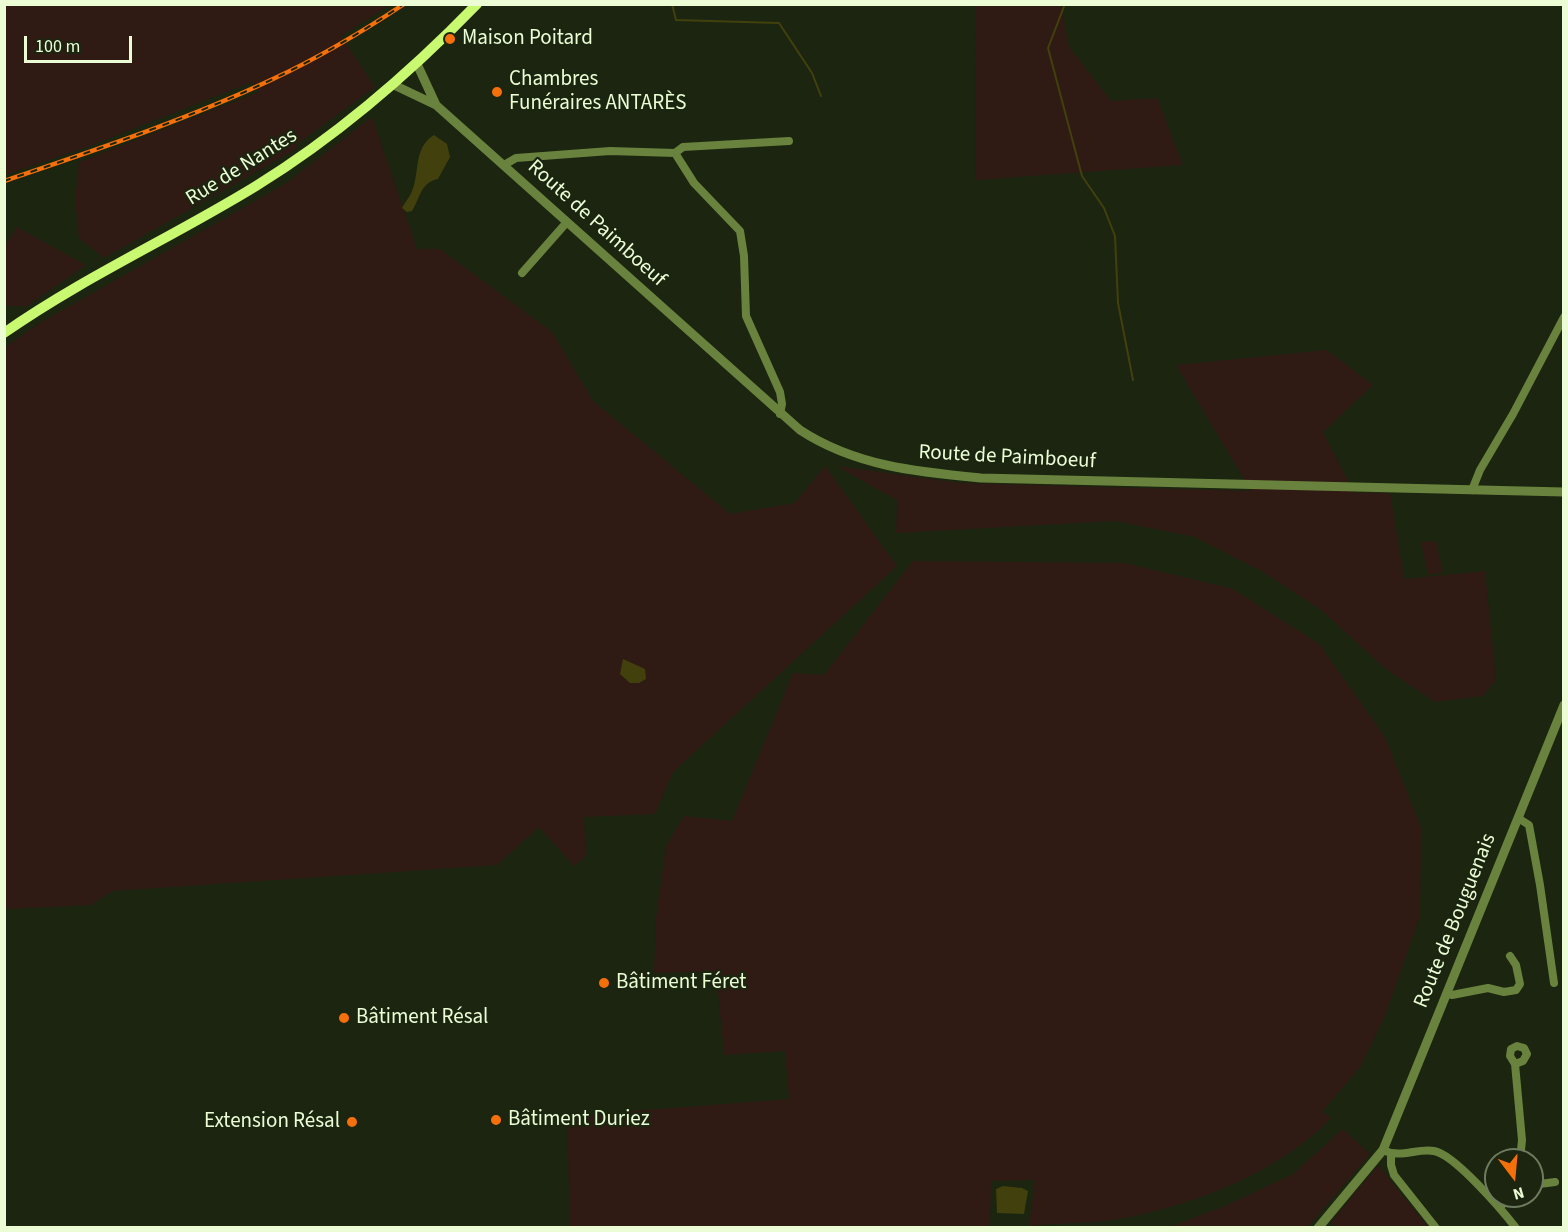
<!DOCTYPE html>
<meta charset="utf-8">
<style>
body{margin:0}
#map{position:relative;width:1568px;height:1232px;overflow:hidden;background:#1b2510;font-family:"Source Sans 3",sans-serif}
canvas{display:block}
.frame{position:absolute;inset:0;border:6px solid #ecfdd6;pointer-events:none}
.north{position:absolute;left:1484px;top:1148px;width:60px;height:60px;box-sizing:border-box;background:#1b2510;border:2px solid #6f7b5f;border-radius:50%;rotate:164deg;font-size:16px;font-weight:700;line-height:24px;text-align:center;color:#ecfdd6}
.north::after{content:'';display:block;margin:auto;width:21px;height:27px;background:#f56f0b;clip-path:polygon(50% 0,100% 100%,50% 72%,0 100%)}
.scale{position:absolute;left:24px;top:36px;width:108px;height:27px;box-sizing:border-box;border:3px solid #ecfdd6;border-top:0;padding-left:8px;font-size:18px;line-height:21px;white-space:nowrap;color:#ecfdd6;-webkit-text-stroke:4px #1b2510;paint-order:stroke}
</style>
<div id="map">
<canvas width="1568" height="1232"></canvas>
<div class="frame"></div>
<div class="north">N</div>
<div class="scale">100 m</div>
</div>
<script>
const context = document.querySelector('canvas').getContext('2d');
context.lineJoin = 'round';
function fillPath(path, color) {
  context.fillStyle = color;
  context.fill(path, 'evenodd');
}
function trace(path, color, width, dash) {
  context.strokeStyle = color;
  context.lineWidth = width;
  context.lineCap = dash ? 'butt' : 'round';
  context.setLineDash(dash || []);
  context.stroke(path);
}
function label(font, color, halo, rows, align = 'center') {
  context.font = font + ' "Source Sans 3",sans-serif';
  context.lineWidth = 4.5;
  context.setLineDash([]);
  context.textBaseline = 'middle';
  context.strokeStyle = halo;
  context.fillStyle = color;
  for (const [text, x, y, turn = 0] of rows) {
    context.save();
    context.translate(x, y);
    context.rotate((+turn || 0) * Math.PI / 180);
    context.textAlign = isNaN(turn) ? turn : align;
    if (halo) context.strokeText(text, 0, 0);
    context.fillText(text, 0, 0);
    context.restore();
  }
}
fillPath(new Path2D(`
 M4,5L5,4L390,5L341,36L375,87L296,145L298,148L104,258L79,238L75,199L79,162L259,92L252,82L90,146L5,175Z
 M975,5H1061L1069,47L1111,101L1157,98L1183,165L976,180Z
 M372,117L417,249H440L552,332L593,401L730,514L795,503L825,466L897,566L673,772L655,814L584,817L586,856L574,866L539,827L497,865L113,891L91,905L5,909L4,348L38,324L285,184Z
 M17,227L86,265L27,306H5V246Z
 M1327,350L1373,385L1323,432L1354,493H1390L1404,579L1485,571L1496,680L1483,696L1435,702L1387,670L1321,610L1263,572L1195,537L1116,521L896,533L897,500L836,466L959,483L1251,491L1176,365Z
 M1436,541L1443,572L1428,575L1421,542Z
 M913,561L1125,563L1233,589L1319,644L1385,737L1421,827L1420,916L1385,1016L1360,1067L1322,1112L1331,1118C1281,1171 1196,1204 1125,1218C1094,1223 1061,1223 1029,1226L1035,1180L991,1181L990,1227H570L567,1116L789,1099L785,1051L724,1055L718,991L714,972L654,973L656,917L666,846L684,816L732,821L793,673L824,675Z
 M1343,1129L1370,1154L1308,1227H1162L1175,1225L1225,1206L1293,1174Z
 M1378,1165L1428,1227H1337L1331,1222Z`), '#2f1b13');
fillPath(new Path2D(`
 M434,135L447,144L450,157L438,179C421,182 420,198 412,211L407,212L402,208C405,202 410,197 412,191C420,172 413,148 434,135Z
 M623,659L645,669L646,679L639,683H630L620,674Z
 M1003,1186L1022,1188L1028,1191L1024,1214L997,1213L996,1189Z`), '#42400c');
trace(new Path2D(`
 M672,4L676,20L779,23L812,73L821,96
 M1065,4L1048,48L1082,176L1104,208L1115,236L1118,303L1133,380`), '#42400c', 2);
trace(new Path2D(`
 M675,153L694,183L740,231L744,256L746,316L780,392L782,404L780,414
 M504,165L516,158L610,151L675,153L683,147L789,141
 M522,273L567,222
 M1472,490L1480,470L1513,414L1564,317
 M1518,818L1529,825L1540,885L1554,983
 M1447,993L1452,995L1488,988L1504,992L1516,990L1520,984L1516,965L1510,956
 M1515,1064L1523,1061L1527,1054L1524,1048L1517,1046L1511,1049L1510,1056L1515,1064L1522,1140L1520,1160
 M1383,1150C1401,1159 1416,1148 1434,1151C1454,1154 1502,1210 1516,1228
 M1391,1154V1165L1394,1175L1436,1228
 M1532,1185L1555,1182
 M1500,1208L1508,1196`), '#69823d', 8);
trace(new Path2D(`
 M417,64L436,105
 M394,85L436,105L800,430C855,466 917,472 981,478L1564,492
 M1318,1228L1383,1150L1564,705`), '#69823d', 9);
trace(new Path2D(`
 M4,333C84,277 173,237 256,186C337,136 410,73 477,4`), '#c9f971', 10);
const rail = new Path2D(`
 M4,181C95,150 186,120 273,79C318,58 362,32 404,4`);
trace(rail, '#f56f0b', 4.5);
trace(rail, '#1b2510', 2, [7]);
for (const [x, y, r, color] of [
 [450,39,6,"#f56f0b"],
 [497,92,6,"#f56f0b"],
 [604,983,6,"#f56f0b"],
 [344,1018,6,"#f56f0b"],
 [496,1120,6,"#f56f0b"],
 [352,1122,6,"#f56f0b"]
]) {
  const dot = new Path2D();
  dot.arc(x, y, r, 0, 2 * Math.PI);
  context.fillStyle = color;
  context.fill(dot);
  trace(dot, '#1b2510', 2);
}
label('21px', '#ecfdd6', '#1b2510', [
 ["Maison Poitard",462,39],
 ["Chambres",509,80],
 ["Funéraires ANTARÈS",509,104],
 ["Bâtiment Féret",616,983],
 ["Bâtiment Résal",356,1018],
 ["Bâtiment Duriez",508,1120],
 ["Extension Résal",340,1122,"right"]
], 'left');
label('21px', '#ecfdd6', '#1b2510', [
 ["Rue de Nantes",242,168,-32],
 ["Route de Paimboeuf",596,224,42],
 ["Route de Paimboeuf",1007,458,3],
 ["Route de Bouguenais",1456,921,-68]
]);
</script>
